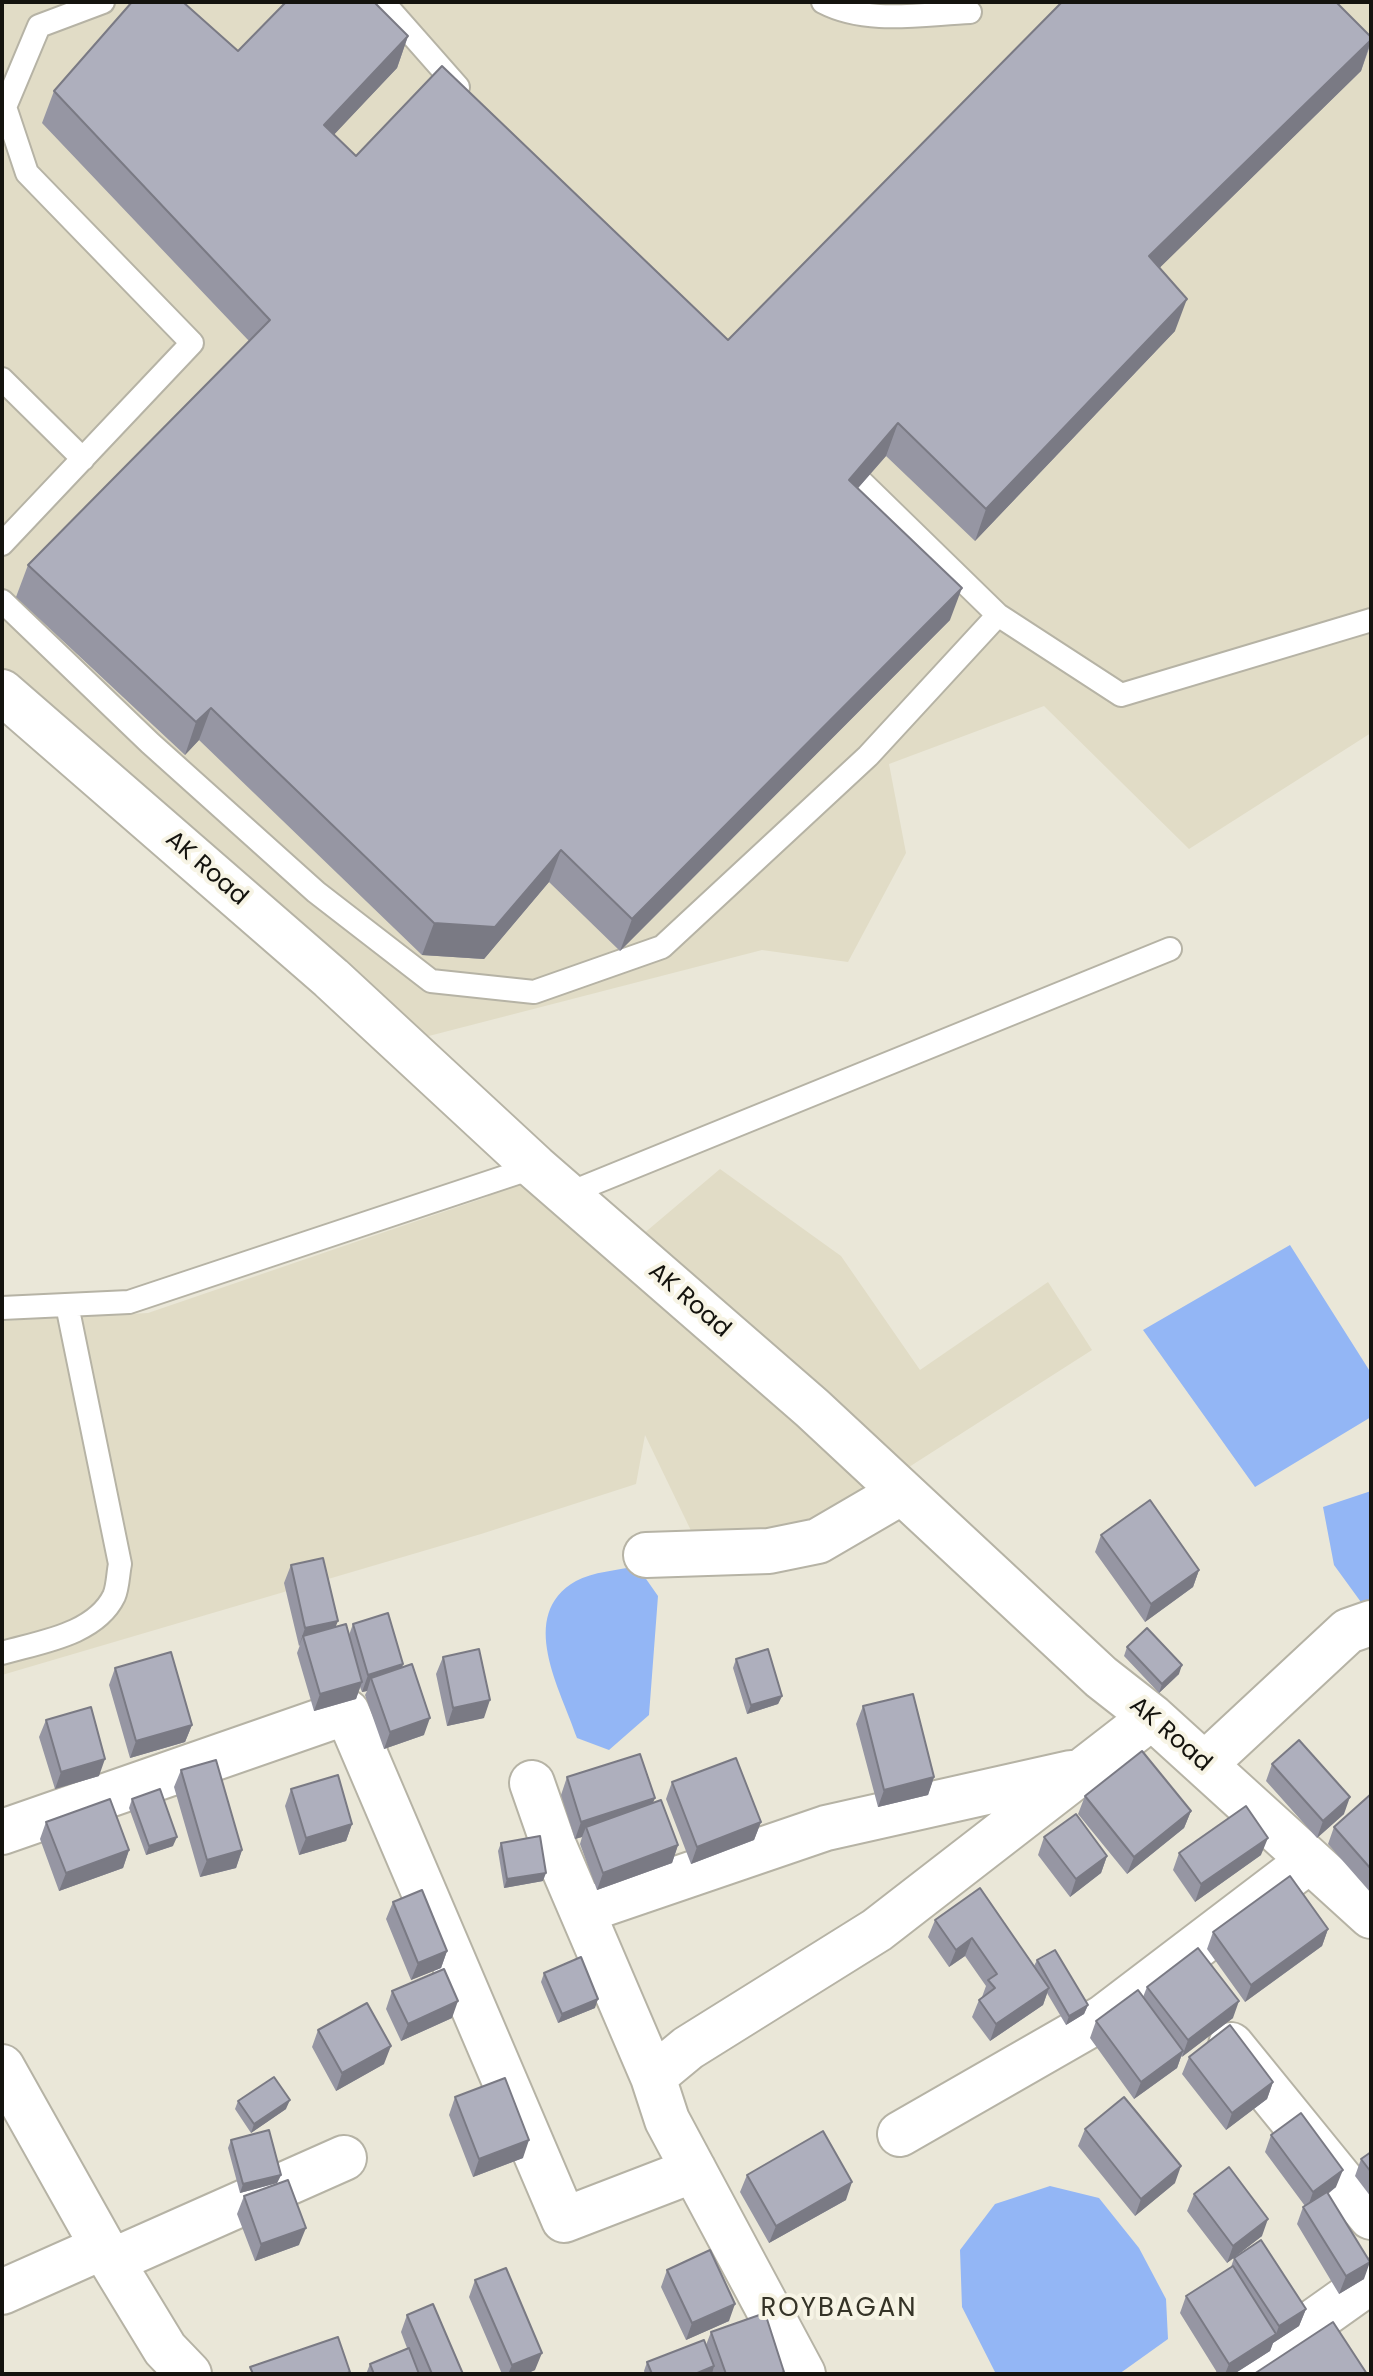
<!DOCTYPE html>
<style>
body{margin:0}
#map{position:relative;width:1373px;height:2376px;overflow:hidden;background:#eae7d8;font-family:Poppins,sans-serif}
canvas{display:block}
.frame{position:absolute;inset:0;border:4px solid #14130e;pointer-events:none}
</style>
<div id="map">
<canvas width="1373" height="2376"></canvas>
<div class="frame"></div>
</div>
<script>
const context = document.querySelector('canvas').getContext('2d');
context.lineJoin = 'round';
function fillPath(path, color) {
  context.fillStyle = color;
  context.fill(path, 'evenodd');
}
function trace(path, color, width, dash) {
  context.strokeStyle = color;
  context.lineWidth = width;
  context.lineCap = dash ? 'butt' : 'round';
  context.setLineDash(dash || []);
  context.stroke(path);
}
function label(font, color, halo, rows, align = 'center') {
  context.font = font + ' Poppins,sans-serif';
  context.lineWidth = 8;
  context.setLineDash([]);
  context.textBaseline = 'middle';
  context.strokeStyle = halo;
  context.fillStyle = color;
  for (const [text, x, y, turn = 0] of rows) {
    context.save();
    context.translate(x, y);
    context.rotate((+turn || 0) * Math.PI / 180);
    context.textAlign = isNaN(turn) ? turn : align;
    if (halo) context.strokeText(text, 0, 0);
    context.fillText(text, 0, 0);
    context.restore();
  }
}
fillPath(new Path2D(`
 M2,2H1371V733L1189,849L1044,706L889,764L906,853L848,962L762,950L421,1038L2,671Z
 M513,1167L616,1257L720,1169L841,1256L920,1370L1048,1282L1092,1350L812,1529L696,1541L645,1435L636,1484L481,1534L2,1675V1321L148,1313L487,1197Z`), '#e1dcc6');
fillPath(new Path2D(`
 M1290,1245L1371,1373V1417L1255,1487L1143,1330Z
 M1371,1491V1607L1366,1609L1334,1565L1323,1507Z
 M637,1566L658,1596L649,1715L609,1750L577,1738C561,1690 516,1615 576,1581C592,1572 619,1570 637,1566Z
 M1050,2186L1099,2198L1139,2248L1166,2299L1168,2339L1119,2374H996L962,2307L960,2250L995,2204Z`), '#93b6f5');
const service = new Path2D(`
 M383,2L458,87
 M823,2C867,25 922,14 970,12
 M2,379L83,459
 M2,544L192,343L27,173L5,107L39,26L103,2
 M2,601L150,743L316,892L431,981L534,992L662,947L868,756L998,615L843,464
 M998,615L1121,695L1371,620
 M567,1194L1170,949
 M2,1308L129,1302L535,1167
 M2,1653C39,1642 95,1635 114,1596C118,1587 118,1573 120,1564L67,1305`);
const minor = new Path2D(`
 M2,692L331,978L535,1167L812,1408L1101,1677L1152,1717L1371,1916
 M646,1555L769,1551L818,1541L902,1492
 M1205,1764L1348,1631L1371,1623
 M532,1783L554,1846L653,2077
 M2,1832L347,1712L564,2220L694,2170
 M583,1911L826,1828L1071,1773
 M1231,2045L1371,2217
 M2,2067L103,2247L165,2349L189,2374
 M900,2134L1104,2017L1309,1861
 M112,2261L344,2158
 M2,2292L103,2247
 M803,2374L667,2120L653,2077L688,2048L877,1930L1152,1717
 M1240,2374L1371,2281`);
trace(service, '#b6b3a5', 26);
trace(minor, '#b6b3a5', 48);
trace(service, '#fff', 22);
trace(minor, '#fff', 44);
fillPath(new Path2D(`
 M408,36L397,68L334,134L356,156L728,340L1371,37V43L1361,71L1159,268L1175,331L975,541L886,456L858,488L950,620L620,951L549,882L484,959L422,955L199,740L185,755L16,597L28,565L249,341L42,123L54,91L238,51Z
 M1101,1535L1199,1570L1193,1587L1145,1622L1095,1552Z
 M291,1565L336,1627L349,1635L353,1624L403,1664L402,1668L424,1735L384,1749L365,1695L367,1691L362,1692L360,1687L356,1699L314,1711L297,1653L300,1645L299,1646L284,1583Z
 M1127,1647L1179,1674L1159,1693L1124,1656Z
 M443,1657L484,1718L447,1726L436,1674Z
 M736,1659L782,1696L778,1704L747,1714L733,1668Z
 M115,1668L192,1725L185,1742L130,1758L109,1685Z
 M863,1706L934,1777L928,1795L878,1807L856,1724Z
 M46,1720L99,1776L55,1789L39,1737Z
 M1272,1764L1344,1814L1317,1838L1266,1781Z
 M181,1770L242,1850L236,1868L200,1877L174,1787Z
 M567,1777L653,1803L678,1845L672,1863L597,1890L580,1844L582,1837L575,1839L561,1795Z
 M672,1782L761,1822L754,1840L691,1864L666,1799Z
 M291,1789L352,1824L346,1841L299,1855L285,1806Z
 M1371,1794V1893L1328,1844L1334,1827Z
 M1085,1796L1191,1811L1184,1828L1127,1874L1078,1814Z
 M132,1799L173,1846L146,1855L129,1808Z
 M46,1822L129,1850L123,1868L59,1891L40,1839Z
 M1044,1837L1107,1856L1101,1873L1070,1897L1038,1855Z
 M501,1843L543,1881L504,1888L498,1851Z
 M1179,1853L1261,1855L1195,1902L1173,1870Z
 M393,1902L447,1951L441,1968L411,1980L386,1919Z
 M935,1920L1034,1966L1037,1960L1088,2005L1084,2014L1066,2025L1047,1993L1043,2005L990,2041L972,2017L979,2000L982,1997L986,1986L965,1956L949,1967L928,1937Z
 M1328,1929L1322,1946L1245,2002L1207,1949L1213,1932Z
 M544,1973L595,2008L558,2023L541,1982Z
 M1147,1987L1233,2018L1181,2057L1177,2068L1134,2099L1090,2038L1096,2021L1143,1997Z
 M392,1991L452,2018L401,2041L386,2009Z
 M318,2030L384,2064L336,2091L312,2047Z
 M1189,2057L1273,2082L1267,2099L1226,2130L1182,2074Z
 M455,2097L523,2158L473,2177L449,2115Z
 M238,2101L286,2109L251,2133L235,2109Z
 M1085,2129L1175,2183L1135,2216L1078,2146Z
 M1271,2135L1336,2187L1328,2194L1364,2279L1339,2294L1297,2224L1303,2207L1305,2206L1265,2152Z
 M231,2140L281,2175L277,2183L240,2193L228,2148Z
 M1371,2152V2197L1355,2176L1361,2159Z
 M747,2175L846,2200L769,2243L740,2192Z
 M1194,2194L1262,2236L1227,2263L1187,2211Z
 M244,2196L299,2245L255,2261L237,2214Z
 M1234,2258L1306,2309L1299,2326L1273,2343L1270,2351L1234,2374H1218L1180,2313L1186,2296L1231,2267Z
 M667,2270L729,2321L686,2340L661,2287Z
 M475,2280L535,2370L526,2374H502L469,2297Z
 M407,2315L463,2374H366L370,2364L407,2348L401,2332Z
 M711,2332L784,2374H713L712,2372V2374H645L644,2371L647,2362L706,2345Z`), '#9696a3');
fillPath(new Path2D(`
 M408,36L397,68L313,157L324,125Z
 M1371,40L1361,71L1138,289L1149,256Z
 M1187,299L1175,331L975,541L986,509Z
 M898,423L886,456L837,512L849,480Z
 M962,588L950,620L620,951L632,919Z
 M211,708L199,740L185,755L196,722Z
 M561,850L549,882L484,959L422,955L434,923Z
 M1199,1570L1193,1587L1145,1622L1151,1604Z
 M338,1621L331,1638L303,1636L299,1646L305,1628Z
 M403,1664L397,1682L371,1678L367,1691L362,1692L368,1675Z
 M1182,1665L1179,1674L1159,1693L1162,1684Z
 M362,1682L356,1699L314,1711L320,1694Z
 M782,1696L778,1704L747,1714L751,1705Z
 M490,1700L484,1718L447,1726L453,1708Z
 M430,1718L424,1735L384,1749L390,1732Z
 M192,1725L185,1742L130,1758L136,1741Z
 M105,1759L99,1776L55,1789L61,1772Z
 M934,1777L928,1795L878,1807L884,1790Z
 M1350,1797L1344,1814L1317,1838L1323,1821Z
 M655,1798L648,1815L586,1827L582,1837L575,1839L581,1822Z
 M1191,1811L1184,1828L1127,1874L1134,1857Z
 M761,1822L754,1840L691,1864L697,1847Z
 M352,1824L346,1841L299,1855L306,1838Z
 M177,1837L173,1846L146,1855L149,1846Z
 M1268,1838L1261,1855L1195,1902L1201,1884Z
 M678,1845L672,1863L597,1890L603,1873Z
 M129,1850L123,1868L59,1891L66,1873Z
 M242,1850L236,1868L200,1877L207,1860Z
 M1107,1856L1101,1873L1070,1897L1076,1879Z
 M546,1873L543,1881L504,1888L507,1879Z
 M1328,1929L1322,1946L1245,2002L1251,1985Z
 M972,1938L965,1956L949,1967L956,1950Z
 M447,1951L441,1968L411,1980L418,1963Z
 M1049,1988L1043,2005L990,2041L996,2024Z
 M598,1999L595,2008L558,2023L562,2014Z
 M458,2001L452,2018L401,2041L408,2024Z
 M1239,2001L1233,2018L1182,2057L1188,2040Z
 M1088,2005L1084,2014L1066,2025L1069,2016Z
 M391,2046L384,2064L336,2091L342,2073Z
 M1183,2051L1177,2068L1134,2099L1141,2082Z
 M1273,2082L1267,2099L1226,2130L1232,2113Z
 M290,2100L286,2109L251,2133L254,2124Z
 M529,2140L523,2158L473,2177L479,2159Z
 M1181,2166L1175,2183L1135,2216L1141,2199Z
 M1343,2170L1336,2187L1307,2209L1313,2192Z
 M281,2175L277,2183L240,2193L243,2184Z
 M852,2182L846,2200L769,2243L776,2226Z
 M1268,2219L1262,2236L1227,2263L1233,2246Z
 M306,2228L299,2245L255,2261L261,2244Z
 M1370,2262L1364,2279L1339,2294L1346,2276Z
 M735,2304L729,2321L686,2340L692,2323Z
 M1306,2309L1299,2326L1273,2343L1270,2351L1234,2374H1225L1229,2364L1276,2334L1279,2326Z
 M542,2353L535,2370L526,2374H508L512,2365Z
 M714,2366L712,2374H695Z`), '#7a7a84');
const building = new Path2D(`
 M132,2H183L238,51L286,2H374L408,36L324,125L356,156L442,66L728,340L1062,2H1336L1371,37V40L1149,256L1187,299L986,509L898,423L849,480L962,588L632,919L561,850L495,927L434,923L211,708L196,722L28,565L270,320L54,91Z
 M1150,1500L1199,1570L1151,1604L1101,1535Z
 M323,1558L338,1621L305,1628L291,1565Z
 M388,1613L403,1664L368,1675L353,1624Z
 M346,1624L362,1682L320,1694L303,1636Z
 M1147,1628L1182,1665L1162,1684L1127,1647Z
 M479,1649L490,1700L453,1708L443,1657Z
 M768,1649L782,1696L751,1705L736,1659Z
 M171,1652L192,1725L136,1741L115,1668Z
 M412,1664L430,1718L390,1732L371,1678Z
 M913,1694L934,1777L884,1790L863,1706Z
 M91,1707L105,1759L61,1772L46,1720Z
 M1299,1740L1350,1797L1323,1821L1272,1764Z
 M1142,1751L1191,1811L1134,1857L1085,1796Z
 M640,1754L655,1798L581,1822L567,1777Z
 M736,1758L761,1822L697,1847L672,1782Z
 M216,1760L242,1850L207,1860L181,1770Z
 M338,1775L352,1824L306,1838L291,1789Z
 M160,1789L177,1837L149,1846L132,1799Z
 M1371,1794V1869L1334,1827Z
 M110,1799L129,1850L66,1873L46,1822Z
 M661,1800L678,1845L603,1873L586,1827Z
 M1246,1806L1268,1838L1201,1884L1179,1853Z
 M1076,1814L1107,1856L1076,1879L1044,1837Z
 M540,1836L546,1873L507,1879L501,1843Z
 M1290,1876L1328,1929L1251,1985L1213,1932Z
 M980,1888L1049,1988L996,2024L979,2000L995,1988L988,1980L997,1974L972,1938L956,1950L935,1920Z
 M422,1890L447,1951L418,1963L393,1902Z
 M1198,1948L1239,2001L1188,2040L1147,1987Z
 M1055,1950L1088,2005L1069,2016L1037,1960Z
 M581,1957L598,1999L562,2014L544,1973Z
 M444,1969L458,2001L408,2024L392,1991Z
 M1138,1990L1183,2051L1141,2082L1096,2021Z
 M367,2003L391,2046L342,2073L318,2030Z
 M1230,2025L1273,2082L1232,2113L1189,2057Z
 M274,2077L290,2100L254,2124L238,2101Z
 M505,2078L529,2140L479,2159L455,2097Z
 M1124,2097L1181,2166L1141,2199L1085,2129Z
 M1301,2113L1343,2170L1313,2192L1271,2135Z
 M269,2130L281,2175L243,2184L231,2140Z
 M823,2131L852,2182L776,2226L747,2175Z
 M1371,2152V2172L1361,2159Z
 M1229,2167L1268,2219L1233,2246L1194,2194Z
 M288,2180L306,2228L261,2244L244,2196Z
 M1327,2192L1370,2262L1346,2276L1303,2207Z
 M1261,2240L1306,2309L1279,2326L1234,2258Z
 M710,2250L735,2304L692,2323L667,2270Z
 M1233,2266L1276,2334L1229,2364L1186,2296Z
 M506,2268L542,2353L512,2365L475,2280Z
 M433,2304L463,2374H432L407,2315Z
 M765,2313L784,2372L780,2374H726L711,2332Z
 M1333,2322L1367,2374H1254Z
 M338,2337L350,2372L345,2374H253L250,2367Z
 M704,2340L714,2366L695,2374H652L647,2362Z
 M409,2348L419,2374H374L370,2364Z`);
fillPath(building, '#aeafbd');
trace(building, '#7a7a84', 2);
label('24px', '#14130e', '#f7f4e5', [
 ["AK Road",206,869,41],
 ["AK Road",689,1301,41],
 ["AK Road",1170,1735,41]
]);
context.letterSpacing = '2px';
label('26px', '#353327', '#f7f4e5', [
 ["ROYBAGAN",839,2309]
]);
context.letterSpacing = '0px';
</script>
